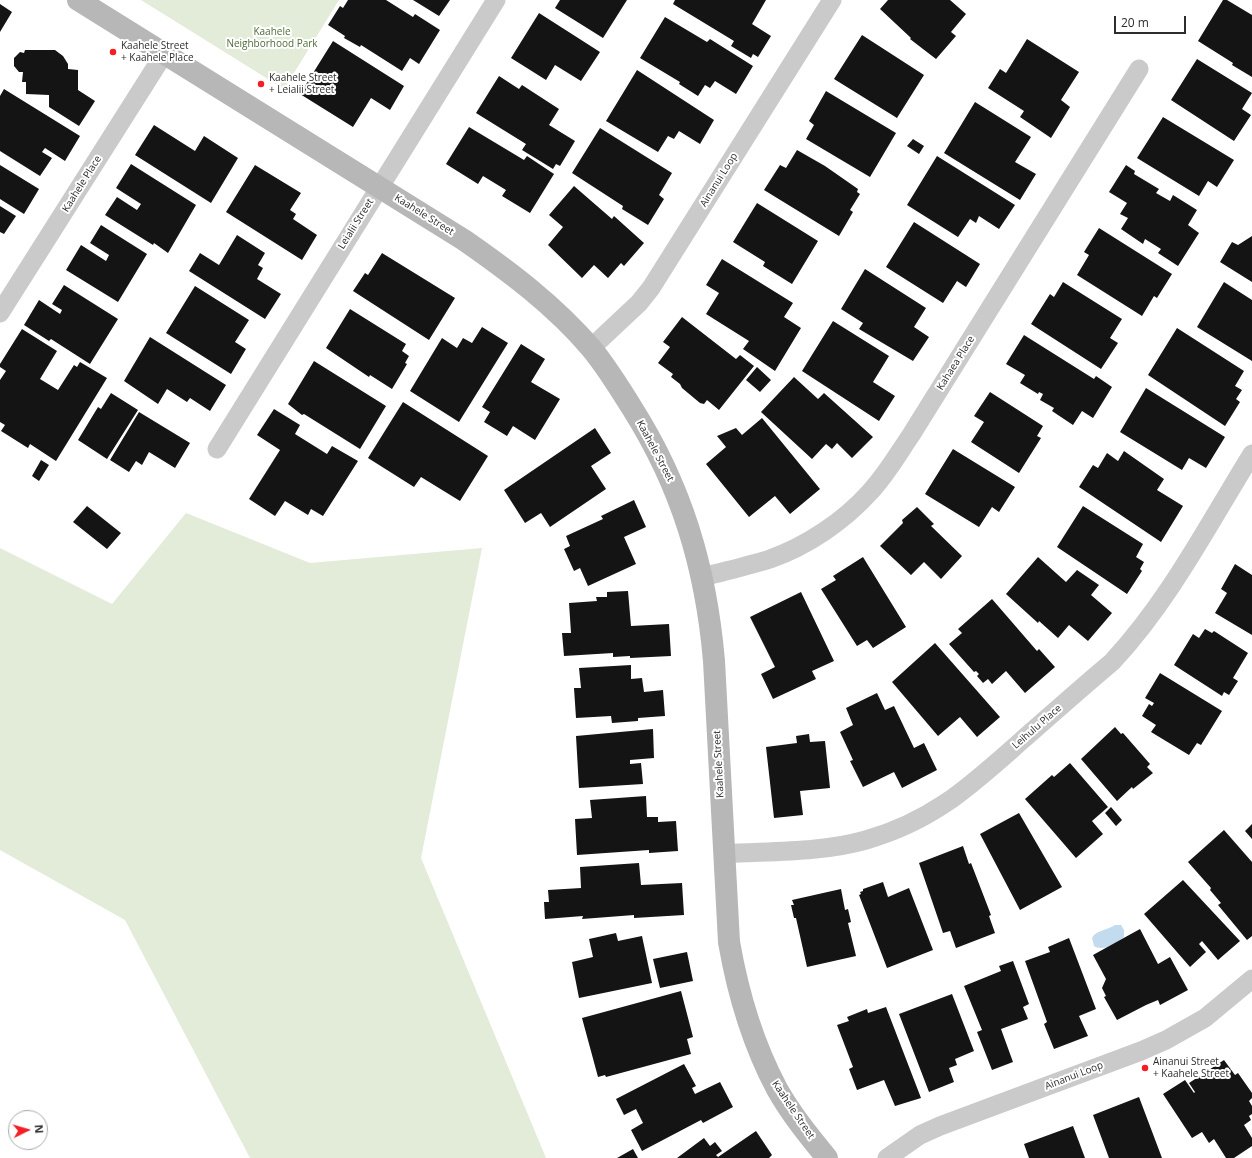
<!DOCTYPE html>
<style>
body{margin:0}
#map{position:relative;width:1252px;height:1158px;overflow:hidden;background:#fff;font-family:"Open Sans",sans-serif}
canvas{display:block}
.north{position:absolute;left:8px;top:1110px;width:40px;height:40px;box-sizing:border-box;background:#fff;border:1px solid #ababab;border-radius:50%;rotate:85deg;font-size:11px;font-weight:700;line-height:16px;text-align:center;color:#2d2d2d}
.north::after{content:'';display:block;margin:auto;width:14px;height:18px;background:#f41f25;clip-path:polygon(50% 0,100% 100%,50% 72%,0 100%)}
.scale{position:absolute;left:1114px;top:16px;width:72px;height:18px;box-sizing:border-box;border:2px solid #2d2d2d;border-top:0;padding-left:5px;font-size:12px;line-height:14px;white-space:nowrap;color:#2d2d2d;-webkit-text-stroke:3px #fff;paint-order:stroke}
</style>
<div id="map">
<canvas width="1252" height="1158"></canvas>
<div class="north">N</div>
<div class="scale">20 m</div>
</div>
<script>
const context = document.querySelector('canvas').getContext('2d');
context.lineJoin = 'round';
function fillPath(path, color) {
  context.fillStyle = color;
  context.fill(path, 'evenodd');
}
function trace(path, color, width, dash) {
  context.strokeStyle = color;
  context.lineWidth = width;
  context.lineCap = dash ? 'butt' : 'round';
  context.setLineDash(dash || []);
  context.stroke(path);
}
function label(font, color, halo, rows, align = 'center') {
  context.font = font + ' "Open Sans",sans-serif';
  context.lineWidth = 4;
  context.setLineDash([]);
  context.textBaseline = 'middle';
  context.strokeStyle = halo;
  context.fillStyle = color;
  for (const [text, x, y, turn = 0] of rows) {
    context.save();
    context.translate(x, y);
    context.rotate((+turn || 0) * Math.PI / 180);
    context.textAlign = isNaN(turn) ? turn : align;
    if (halo) context.strokeText(text, 0, 0);
    context.fillText(text, 0, 0);
    context.restore();
  }
}
fillPath(new Path2D(`
 M141,0H339L284,89Z
 M186,513L310,563L482,548L421,858L546,1158H250L125,920L0,850V548L112,604Z`), '#e2ecd9');
fillPath(new Path2D(`
 M1115,925H1121L1124,930V937C1117,943 1103,952 1094,946L1092,938C1096,930 1108,930 1115,925Z`), '#c3dbee');
fillPath(new Path2D(`
 M348,0H386L413,17L415,14L440,30L419,64L410,58L402,71L361,45L360,47L344,38L345,36L328,25L340,6L343,8Z
 M413,0H450L439,16Z
 M560,0H627L603,38L555,8Z
 M675,0H766L752,24L771,36L758,57L753,54L751,58L731,46L734,41L673,4Z
 M888,0H950L966,14L951,32L956,36L936,59L910,39L911,38L880,9Z
 M1223,0H1227L1252,15V77L1232,65L1233,63L1198,41Z
 M0,4L12,12L0,32Z
 M539,13L600,52L581,81L555,65L546,80L511,58Z
 M665,17L707,42L710,39L753,66L736,94L715,81L710,88L705,85L698,96L679,84L680,82L640,58Z
 M862,35L924,75L897,118L834,79Z
 M1027,39L1079,72L1061,100L1070,107L1051,138L1020,117L1024,111L988,88L1000,69L1006,73Z
 M333,41L404,86L390,110L371,98L353,127L300,94Z
 M25,50H55L63,56L68,64V69L78,70V90L95,101L79,126L49,107V95L26,94V82H22L23,72H19L14,66V58L20,52L24,53Z
 M1197,59L1252,93L1242,109L1251,115L1234,141L1171,100Z
 M637,70L714,120L700,144L679,131L674,139L668,136L658,152L606,121Z
 M499,76L519,89L522,85L559,109L549,125L575,141L560,166L556,164L553,169L522,150L526,144L476,113Z
 M4,89L80,136L65,161L45,148L42,152L52,158L40,176L0,151V96Z
 M826,91L896,133L870,177L806,139L814,125L809,121Z
 M975,102L1031,137L1015,162L1036,174L1020,200L944,153Z
 M1163,117L1234,160L1217,187L1208,181L1199,196L1137,158Z
 M154,125L195,151L204,136L238,158L211,203L135,155Z
 M469,127L524,160L527,156L554,174L530,213L502,196L506,190L483,176L478,184L446,164Z
 M600,128L672,173L659,195L664,199L648,225L622,209L623,206L572,173Z
 M913,139L924,146L919,154L907,146Z
 M797,150L825,166L858,189L857,192L860,194L850,210L853,212L839,236L764,190L780,165L786,168Z
 M937,156L1015,205L999,229L979,216L976,223L970,219L958,237L907,205Z
 M131,164L196,205L168,253L154,243L153,245L105,215L117,197L137,210L141,204L116,188Z
 M0,165L39,189L24,214L0,199Z
 M255,165L301,193L290,210L296,214L293,219L317,235L302,260L226,212Z
 M1126,165L1135,171L1134,174L1159,189L1156,193L1170,201L1173,195L1197,210L1188,225L1199,233L1178,266L1158,253L1161,249L1145,239L1143,244L1121,229L1128,218L1120,214L1127,203L1109,192Z
 M574,186L612,219L614,216L644,243L624,266L621,263L608,278L594,265L582,278L548,245L563,227L549,215Z
 M757,203L818,241L792,284L763,266L765,262L733,242Z
 M0,206L16,216L4,234L0,232Z
 M914,222L980,264L966,287L957,281L943,303L886,267Z
 M101,225L147,254L118,302L66,270L81,245L106,261L109,255L90,243Z
 M1099,228L1172,274L1157,298L1154,296L1142,316L1077,275L1089,255L1084,252Z
 M237,235L265,253L258,265L263,268L257,279L281,294L265,319L189,271L200,253L219,265Z
 M1252,236V282L1220,262L1232,242L1238,245Z
 M382,253L455,298L429,340L353,291L365,273L368,275Z
 M722,259L793,303L784,317L801,328L775,371L743,349L749,341L706,314L719,293L706,285Z
 M865,269L926,308L914,327L929,337L913,361L859,329L863,323L841,309Z
 M1063,282L1122,319L1110,338L1118,343L1101,369L1031,324L1050,294L1054,297Z
 M1224,282L1252,300V361L1197,327Z
 M64,285L118,319L90,364L51,339L49,341L24,325L39,300L60,314L62,310L52,304Z
 M195,286L249,320L235,342L246,349L231,374L166,333Z
 M350,309L406,344L402,351L409,356L405,363L407,364L392,389L370,375L369,377L326,348Z
 M682,317L736,359L740,355L754,366L719,410L707,400L704,404L700,403L682,388L680,384L671,377L673,374L658,363L670,347L663,342Z
 M833,321L889,356L873,382L895,396L879,421L802,371Z
 M482,327L508,343L459,422L410,391L442,338L457,348L463,338L472,343Z
 M1177,328L1244,371L1235,386L1242,390L1236,399L1240,402L1225,426L1148,375Z
 M22,329L57,351L40,379L58,390L74,365L77,367L80,362L107,378L56,461L30,444L28,448L1,431L5,425L0,422V380L6,371L0,367V364Z
 M1024,335L1094,379L1096,376L1112,387L1093,418L1082,411L1073,425L1052,411L1054,408L1040,400L1043,394L1039,392L1038,394L1020,383L1025,375L1006,364Z
 M150,337L226,385L210,411L190,398L187,402L167,389L158,404L124,381Z
 M521,344L545,359L531,382L560,399L535,440L513,426L507,436L484,422L490,412L482,407Z
 M314,361L386,406L360,449L304,414L302,415L288,404Z
 M757,367L771,380L760,392L746,380Z
 M794,377L818,399L824,393L873,437L852,458L837,443L832,449L826,444L812,459L761,412Z
 M1146,388L1225,437L1206,468L1189,458L1182,470L1120,432Z
 M990,392L1043,426L1037,436L1041,438L1019,473L971,442L984,422L974,416Z
 M111,393L138,410L107,459L78,440L98,407L101,409Z
 M403,402L488,456L460,501L421,477L414,487L368,458Z
 M274,409L300,425L295,434L327,454L332,446L358,461L323,516L311,509L308,515L285,501L275,516L249,499L280,450L257,435Z
 M139,412L190,443L175,468L149,452L142,465L136,461L129,472L110,460Z
 M762,418L820,489L790,514L775,496L749,517L706,464L726,447L717,436L736,428L742,435Z
 M595,428L611,453L591,466L606,489L550,527L541,513L525,523L504,490Z
 M953,449L1015,487L999,512L992,507L979,527L925,494Z
 M1124,451L1164,479L1157,490L1183,506L1161,542L1079,487L1093,465L1098,468L1107,453L1118,461Z
 M41,460L49,465L39,481L32,476Z
 M634,500L646,527L624,537L636,564L588,586L580,568L574,571L564,549L570,546L566,536L603,519L601,516Z
 M87,506L121,533L107,549L73,522Z
 M1083,506L1143,544L1136,557L1144,562L1140,569L1142,571L1127,594L1057,547Z
 M917,507L934,524L931,526L962,556L941,579L924,562L911,575L880,546L903,523L902,520Z
 M863,557L906,627L873,648L867,640L857,646L821,589L836,580L833,576Z
 M1038,557L1066,582L1077,570L1099,585L1091,595L1112,613L1088,641L1069,625L1058,638L1039,621L1038,623L1006,594Z
 M1235,564L1252,575V635L1215,613L1227,593L1221,589Z
 M628,591L631,626L669,624L671,656L630,658V656L613,657V653L564,656L562,633H571L569,603L597,601L596,597H607V592Z
 M801,592L834,661L812,671L816,679L773,699L761,674L775,667L750,617Z
 M992,599L1037,651L1039,649L1055,667L1025,693L1006,671L992,684L988,679L983,683L977,676L979,674L976,671L974,672L949,644L962,633L958,629Z
 M1205,629L1212,633L1214,631L1248,653L1233,678L1238,681L1229,695L1224,692L1222,696L1174,665L1193,634L1199,638Z
 M935,643L1000,717L977,737L960,717L938,736L892,682Z
 M631,665V679L642,678L644,692L663,690L665,716L638,718V721L612,723L611,716L576,718L574,688H581L579,668Z
 M1160,673L1222,711L1201,745L1197,743L1189,755L1151,732L1156,725L1142,716L1149,704L1152,706L1154,703L1145,698Z
 M877,693L885,710L894,706L914,748L924,743L937,770L902,788L894,772L863,787L850,761L853,760L840,732L853,725L846,708Z
 M1115,727L1121,734L1123,733L1150,764L1147,767L1153,773L1133,789L1132,787L1117,801L1081,759Z
 M653,729L654,758L630,760V764L641,763L643,784L579,788L576,736Z
 M809,734L810,742L825,741L830,788L800,791L803,815L774,818L766,747L797,743L796,736Z
 M1070,763L1108,807L1092,821L1103,834L1076,858L1025,799L1052,775L1054,777Z
 M646,796L647,817H658V822L676,821L678,851L649,853V850L577,855L575,819L592,818L590,800Z
 M1111,807L1122,820L1116,826L1105,813Z
 M1019,813L1062,887L1020,910L980,834Z
 M1252,824V839L1245,831Z
 M1224,830L1252,862V936L1247,940L1218,905L1221,903L1210,890L1211,888L1188,862Z
 M963,846L969,864L971,863L991,915L989,916L995,933L956,948L950,931L943,933L919,863Z
 M639,863L641,885L682,883L684,915L634,918V915L582,919L583,916L545,919L544,902H549L548,890L581,888L580,867Z
 M1183,880L1240,941L1218,960L1202,941L1199,944L1206,952L1190,967L1144,914Z
 M883,882L888,897L909,888L933,950L887,968L859,895L861,894L860,892L863,891V889Z
 M841,889L845,910L848,909L851,922L848,923L856,956L807,967L796,918H794L791,905H794L792,900Z
 M1140,929L1158,964L1170,957L1188,990L1160,1005L1158,1000L1146,1005L1117,1020L1104,997L1106,996L1102,988L1106,979L1093,955Z
 M616,933L618,941L642,936L652,983L579,998L572,962L593,957L589,939Z
 M1069,938L1096,1009L1079,1016L1088,1036L1054,1049L1044,1024L1047,1022L1025,961L1050,952L1048,947Z
 M687,952L693,981L660,988L653,959Z
 M1013,961L1029,1004L1023,1007L1028,1019L1001,1029L1013,1062L992,1070L977,1032L982,1030L964,986L1001,971L999,966Z
 M681,991L693,1037L687,1039L691,1054L606,1077L605,1075L598,1077L582,1018Z
 M952,994L974,1051L955,1059L957,1065L949,1068L954,1082L929,1092L899,1014Z
 M886,1007L921,1098L895,1106L884,1080L857,1090L849,1069L853,1067L837,1025L849,1021L847,1017L867,1009L868,1013Z
 M1224,1060L1235,1075L1238,1073L1252,1093V1098L1249,1101L1252,1106V1114L1249,1116L1251,1120L1244,1125L1252,1138V1146L1234,1158H1226L1214,1139L1209,1143L1202,1132L1192,1138L1163,1094L1185,1080L1194,1093L1195,1092L1189,1083Z
 M684,1064L696,1086L692,1088L695,1094L720,1082L733,1107L703,1123L701,1120L642,1151L631,1130L643,1123L636,1109L624,1115L616,1099Z
 M1139,1097L1162,1158H1109L1093,1115Z
 M1073,1126L1085,1158H1029L1024,1144Z
 M756,1131L772,1155L769,1158H677L704,1138L710,1146L715,1142L722,1151L716,1155L718,1157Z
 M633,1149L638,1158H617Z`), '#141414');
trace(new Path2D(`
 M0,313L164,54
 M591,348L639,303L651,288L832,0
 M217,449L496,0
 M703,577C725,571 748,566 770,559C807,546 844,521 870,492C886,475 898,454 911,435L1139,69
 M724,854C770,851 820,853 866,840C933,821 969,787 1020,742C1051,715 1081,688 1112,662C1169,601 1208,525 1252,454
 M887,1158L920,1135L940,1126L1141,1051L1166,1040L1205,1018L1252,979`), '#cacaca', 19);
trace(new Path2D(`
 M78,0L464,240C510,272 554,305 591,348C606,366 619,387 632,408C682,487 706,568 714,661L729,942C738,994 752,1042 777,1089C791,1114 809,1136 827,1158`), '#b7b7b7', 22);
for (const [x, y, r, color] of [
 [113,52,4,"#f41f25"],
 [261,84,4,"#f41f25"],
 [1145,1068,4,"#f41f25"]
]) {
  const dot = new Path2D();
  dot.arc(x, y, r, 0, 2 * Math.PI);
  context.fillStyle = color;
  context.fill(dot);
  trace(dot, '#fff', 1.5);
}
label('10px', '#4d6c37', '#fff', [
 ["Kaahele",272,32],
 ["Neighborhood Park",272,44]
]);
label('10px', '#2d2d2d', '#fff', [
 ["Kaahele Street",121,46],
 ["+ Kaahele Place",121,58],
 ["Kaahele Street",269,78],
 ["+ Leialii Street",269,90],
 ["Ainanui Street",1153,1062],
 ["+ Kaahele Street",1153,1074]
], 'left');
label('10px', '#2d2d2d', '#fff', [
 ["Ainanui Loop",719,180,-58],
 ["Kaahele Place",82,184,-58],
 ["Kaahele Street",424,215,32],
 ["Leialii Street",356,224,-58],
 ["Kahaea Place",956,363,-58],
 ["Kaahele Street",655,451,62],
 ["Leihulu Place",1037,727,-41],
 ["Kaahele Street",719,764,-93],
 ["Ainanui Loop",1074,1076,-21],
 ["Kaahele Street",793,1110,56]
]);
</script>
